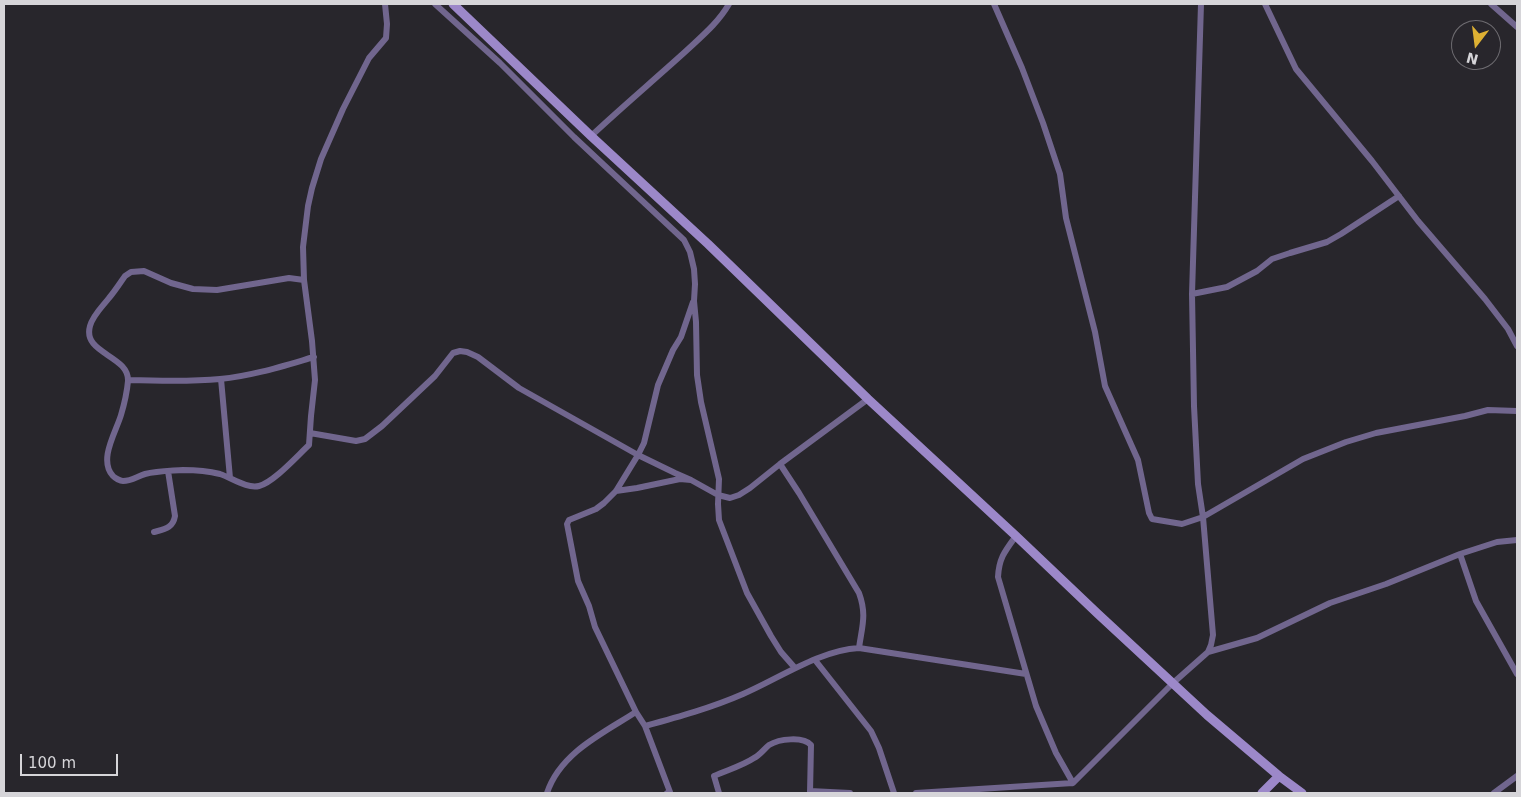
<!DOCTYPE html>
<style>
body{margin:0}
#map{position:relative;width:1521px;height:797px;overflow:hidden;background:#28262c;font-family:"DejaVu Sans",sans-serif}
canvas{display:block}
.frame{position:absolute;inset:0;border:5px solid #d6d5d9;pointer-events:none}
.north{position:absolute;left:1451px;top:20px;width:50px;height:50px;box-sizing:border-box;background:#28262c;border:1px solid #6e6c71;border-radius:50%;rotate:195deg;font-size:14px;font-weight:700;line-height:20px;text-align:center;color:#d6d5d9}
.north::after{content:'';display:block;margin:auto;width:18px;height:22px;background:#deb133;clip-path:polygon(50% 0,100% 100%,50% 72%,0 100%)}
.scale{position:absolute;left:20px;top:754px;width:98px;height:22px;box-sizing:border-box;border:2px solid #d6d5d9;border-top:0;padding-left:6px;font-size:15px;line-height:18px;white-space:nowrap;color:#d6d5d9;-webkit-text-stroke:4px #28262c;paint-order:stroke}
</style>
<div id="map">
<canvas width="1521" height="797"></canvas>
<div class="frame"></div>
<div class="north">N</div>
<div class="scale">100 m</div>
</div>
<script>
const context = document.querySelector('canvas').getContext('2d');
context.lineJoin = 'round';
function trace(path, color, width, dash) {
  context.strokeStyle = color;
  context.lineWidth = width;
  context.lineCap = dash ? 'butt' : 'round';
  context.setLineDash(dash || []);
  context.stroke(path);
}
trace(new Path2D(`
 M435,4L500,63L574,137L684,240L690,252L694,269L695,284L694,301L696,322L697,375L701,402L719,479L718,504L719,520L747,593L771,636L781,652L795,668
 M994,4L1022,68L1043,123L1060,174L1066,218L1095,332L1105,386L1138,460L1149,513L1152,519L1182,524L1203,517L1303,459L1346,442L1376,433L1465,416L1488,410L1517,411
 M1265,4L1296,69L1372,161L1418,221L1485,299L1508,329L1517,346
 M1491,4L1517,27
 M591,136C622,107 654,80 686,51C702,36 718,23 729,4
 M304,280L289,278L217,290L193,289L171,283L144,271L131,272L125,276C120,283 115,291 109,298C102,307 93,315 90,326C82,354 129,355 128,381C127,392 124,405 121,415C116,432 98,460 113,476C115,478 120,481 123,481C131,481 138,476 145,474C157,471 170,471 183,470C195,470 208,471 220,474C232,478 247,489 259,486C274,482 297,456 309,445L311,416L315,380L312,341L304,280L303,247L308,206L312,188L321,159L343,109L369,58L386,38L387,24L385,4
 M1192,294L1227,287L1257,271L1272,259L1290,253L1327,242L1341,234L1399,196
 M221,379L230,478
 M128,380C159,381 190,382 220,379C252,376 283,366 314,357
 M310,433L356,441L365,439L382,426L435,376L453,353L460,351L467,352L478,357L519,388L638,455L675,473L691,480
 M616,491L637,488L680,479L691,480L718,495L730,498L739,495L750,488L780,464
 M154,532C165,529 173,528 175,516L168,471
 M1016,536C1005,551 999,558 998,577L1036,706L1056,753L1073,783
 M1460,554L1476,601L1517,674
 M859,648L1026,674
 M1208,652L1257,638L1330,603L1386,584L1460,554L1497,542L1517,540
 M815,660L871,731L879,748L894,793
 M636,712L595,627L589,606L578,581L567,524L569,520L596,509L604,503L616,491L638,455L644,443L658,385L673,350L681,337L693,302
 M645,726L670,792L667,793
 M810,791L850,793
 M547,793C560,753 603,733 636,712L645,726C678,717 711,708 743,694C778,679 820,650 859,648C862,626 867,615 859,593L799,493L780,464L868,399
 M719,793L714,776C727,770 742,766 754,758C760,755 764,749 769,745C779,739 803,736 811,745L810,793
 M916,793L1073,783L1173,683L1208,652L1211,645L1213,635L1203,517L1198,484L1194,406L1192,294L1201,4
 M1494,793L1517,776`), '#71668e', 6);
trace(new Path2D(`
 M453,4L591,136L708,244L868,399L1016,536L1098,614L1207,715L1279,776L1302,793
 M1262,793L1279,776`), '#9c88c9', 9);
</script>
